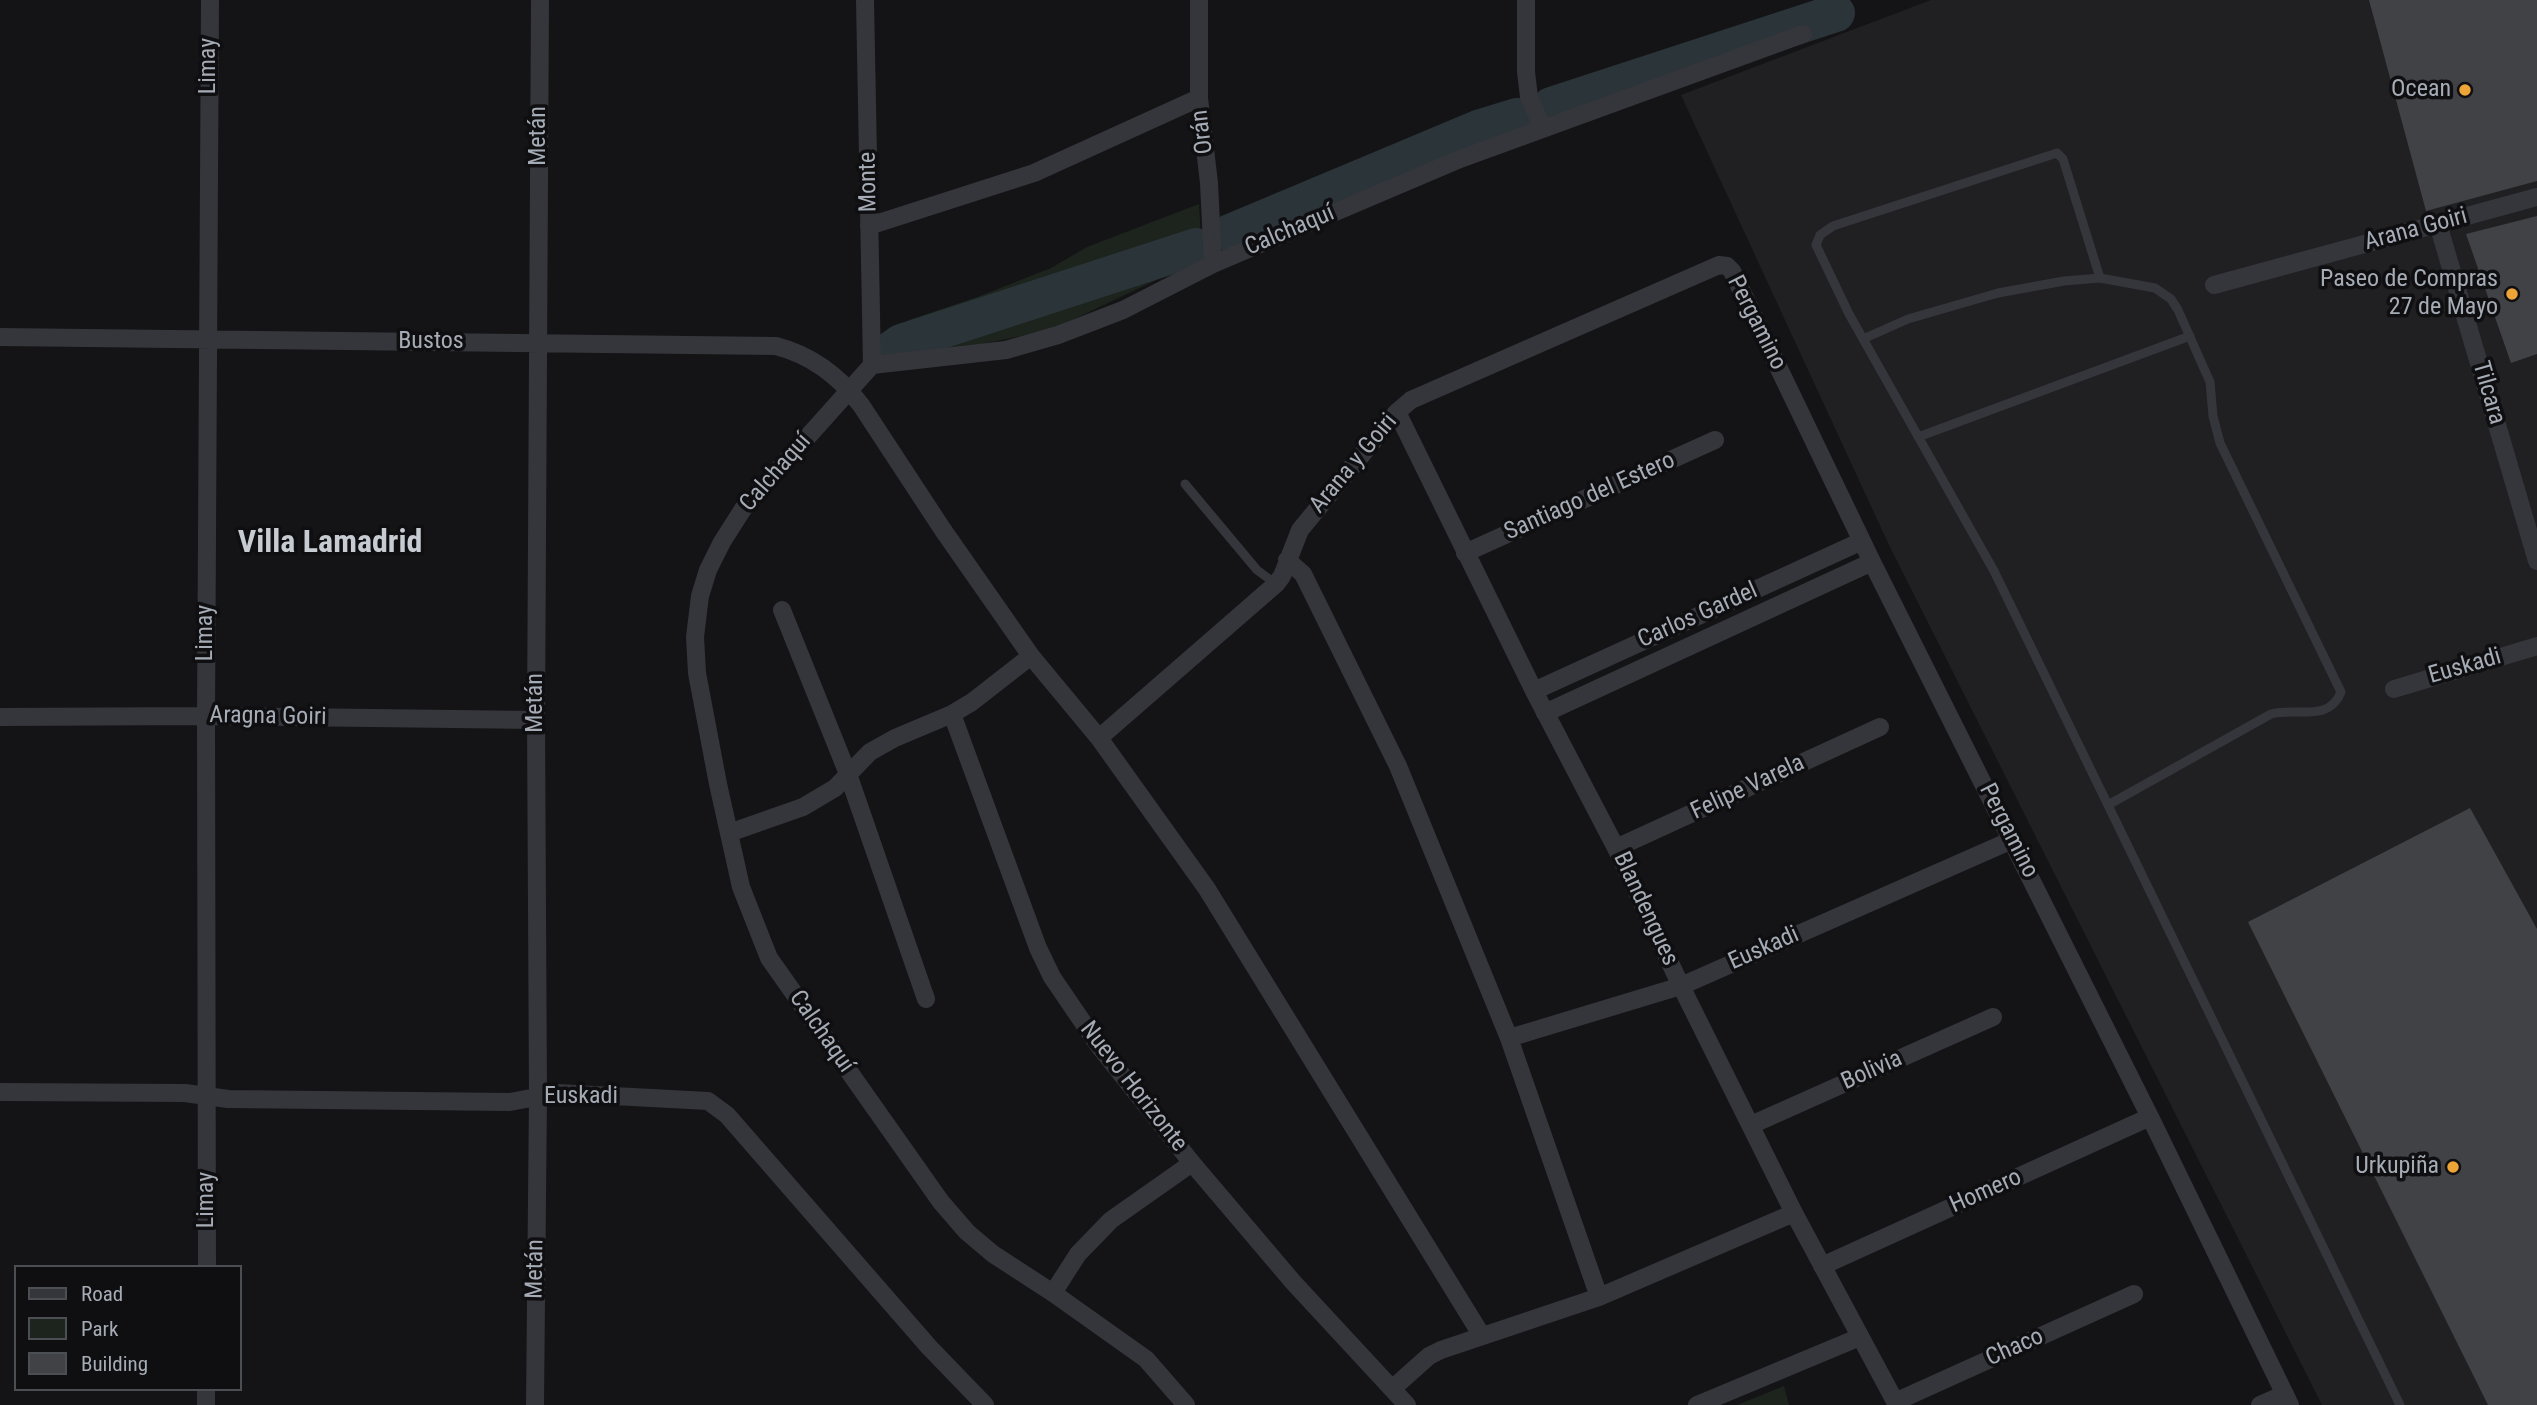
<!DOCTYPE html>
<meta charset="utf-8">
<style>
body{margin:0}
#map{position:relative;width:2537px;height:1405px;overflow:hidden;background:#141416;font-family:"Roboto Condensed",sans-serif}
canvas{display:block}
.legend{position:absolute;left:14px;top:1265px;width:228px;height:126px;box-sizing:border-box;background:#0f0f11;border:2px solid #4b4e53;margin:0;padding:9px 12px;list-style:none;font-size:21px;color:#a6acb6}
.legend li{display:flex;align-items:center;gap:14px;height:35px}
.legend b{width:35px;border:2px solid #4b4e53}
</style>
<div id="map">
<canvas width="2537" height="1405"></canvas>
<ul class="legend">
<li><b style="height:9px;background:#35363b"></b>Road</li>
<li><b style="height:19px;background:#1c241d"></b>Park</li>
<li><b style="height:19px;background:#404246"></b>Building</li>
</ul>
</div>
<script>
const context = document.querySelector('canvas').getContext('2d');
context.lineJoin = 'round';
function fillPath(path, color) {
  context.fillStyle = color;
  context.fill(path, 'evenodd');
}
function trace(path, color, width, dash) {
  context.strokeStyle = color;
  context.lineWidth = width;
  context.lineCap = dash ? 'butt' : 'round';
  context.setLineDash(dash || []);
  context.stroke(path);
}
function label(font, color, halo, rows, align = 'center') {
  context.font = font + ' "Roboto Condensed",sans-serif';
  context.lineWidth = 7;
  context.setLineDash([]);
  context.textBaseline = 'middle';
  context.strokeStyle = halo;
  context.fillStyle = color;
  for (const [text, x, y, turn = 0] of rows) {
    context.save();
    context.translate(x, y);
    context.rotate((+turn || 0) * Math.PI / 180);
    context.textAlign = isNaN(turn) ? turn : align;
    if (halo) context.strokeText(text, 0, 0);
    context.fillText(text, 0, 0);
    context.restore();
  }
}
fillPath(new Path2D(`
 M1931,0H2537V1405H2322L1889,545L1681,95Z`), '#202023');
fillPath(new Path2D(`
 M1199,204L1202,254L1188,265L1051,330L981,344L896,353L886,342L909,320L980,296L1051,268L1087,247Z
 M1784,1386L1789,1405H1737Z`), '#1c241d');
trace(new Path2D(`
 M1551,106L1836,13
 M1230,233L1478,129L1517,117
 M888,352L901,343L1196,247`), '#2b3439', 38);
fillPath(new Path2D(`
 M2369,0H2537V181L2426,211Z
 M2537,216V354L2511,363L2466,234Z
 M2470,808L2537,929V1405H2488L2248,922Z`), '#404246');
trace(new Path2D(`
 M2100,278L2063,159L2057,153L1833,226L1820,235L1816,245L1849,314L1994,571L2400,1405
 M1863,339L1908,319L1998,293L2064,281L2100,278L2155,288L2171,299L2178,310L2210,382L2213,416L2220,443L2341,692C2329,723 2296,707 2271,714L2108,805
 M1918,437L2190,336
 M1185,484L1257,570L1276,584`), '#35363b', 9);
trace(new Path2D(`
 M865,0L872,365
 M1199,0V98L1209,183L1213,264
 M1526,0V72L1529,97L1543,129
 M2438,224L2537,561
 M869,226L1034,173L1199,98
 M2214,285L2537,197
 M0,337L776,346C811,355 839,376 861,405L943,530L1031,656L1099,738L1207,889L1482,1336
 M1397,412L1534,691L1616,848L1681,986L1794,1213L1897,1405
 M1465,553L1715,440
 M1287,560L1303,574L1398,766L1509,1038L1599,1297
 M782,610L848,774L926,999
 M2394,689L2537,646
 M1534,691L1862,541
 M1545,713L1872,562
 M952,714L1038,948L1052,977L1099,1046L1192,1163L1293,1282L1407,1405
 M0,717L206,716L536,720
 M1099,738L1276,584L1282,576L1300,530L1397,412L1411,400L1719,265L1727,266L1732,271L1872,562L2150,1117L2290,1405
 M729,833L803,807L835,788L870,752L895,738L952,714L972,702L1031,656
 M1616,848L1880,727
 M1509,1038L1681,986L2012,840
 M0,1092L185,1093L228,1099L510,1102L557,1093L708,1101L727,1115L929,1347L985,1405
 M1751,1125L1993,1017
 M1822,1266L2150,1117
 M207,1267L206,716L210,0
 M1053,1293L1078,1254L1111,1220L1192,1163
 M1392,1389L1429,1356L1441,1350L1599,1297L1794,1213
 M1895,1402L2134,1294
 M206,1405V1389
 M535,1405L538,1096L536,720L540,0
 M1186,1405L1146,1359L1053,1293L993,1254L967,1232L941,1202L769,958L741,887L718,784L697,673L695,637L700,596L708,570L722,542L743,509L872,365L1006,350L1058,335L1123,310L1213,264L1460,159L1803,34
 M1697,1405L1860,1337
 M2260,1405L2285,1394`), '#35363b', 18);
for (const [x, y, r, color] of [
 [2465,90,7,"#eca536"],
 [2512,294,7,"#eca536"],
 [2453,1167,7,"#eca536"]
]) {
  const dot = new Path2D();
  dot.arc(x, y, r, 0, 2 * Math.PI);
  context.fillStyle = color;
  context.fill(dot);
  trace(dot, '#0f0f11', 2.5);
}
label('24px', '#a6acb6', '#0f0f11', [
 ["Limay",209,66,-90],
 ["Orán",1203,132,-97],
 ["Metán",539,136,-90],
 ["Monte",869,182,-91],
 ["Arana Goiri",2416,230,-15],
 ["Calchaquí",1290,231,-23],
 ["Pergamino",1756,323,63],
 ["Bustos",431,342],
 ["Tilcara",2488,393,74],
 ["Arana y Goiri",1354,464,-50],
 ["Calchaquí",776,473,-49],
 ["Santiago del Estero",1590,497,-24],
 ["Carlos Gardel",1698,616,-24],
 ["Limay",206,633,-90],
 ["Euskadi",2465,667,-16],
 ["Metán",536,703,-90],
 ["Aragna Goiri",268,717,1],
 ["Felipe Varela",1748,788,-25],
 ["Pergamino",2008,831,63],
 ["Blandengues",1645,909,65],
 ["Euskadi",1764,949,-24],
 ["Calchaquí",821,1032,55],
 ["Bolivia",1872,1071,-24],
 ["Nuevo Horizonte",1133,1087,52],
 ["Euskadi",581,1097],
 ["Homero",1986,1192,-24],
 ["Limay",207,1200,-90],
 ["Metán",536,1269,-89],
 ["Chaco",2015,1348,-24]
]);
label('24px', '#a6acb6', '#0f0f11', [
 ["Ocean",2451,90],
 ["Paseo de Compras",2498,280],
 ["27 de Mayo",2498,308],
 ["Urkupiña",2439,1167]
], 'right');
label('bold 32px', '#c7cbd2', '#0f0f11', [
 ["Villa Lamadrid",330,544]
]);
</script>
